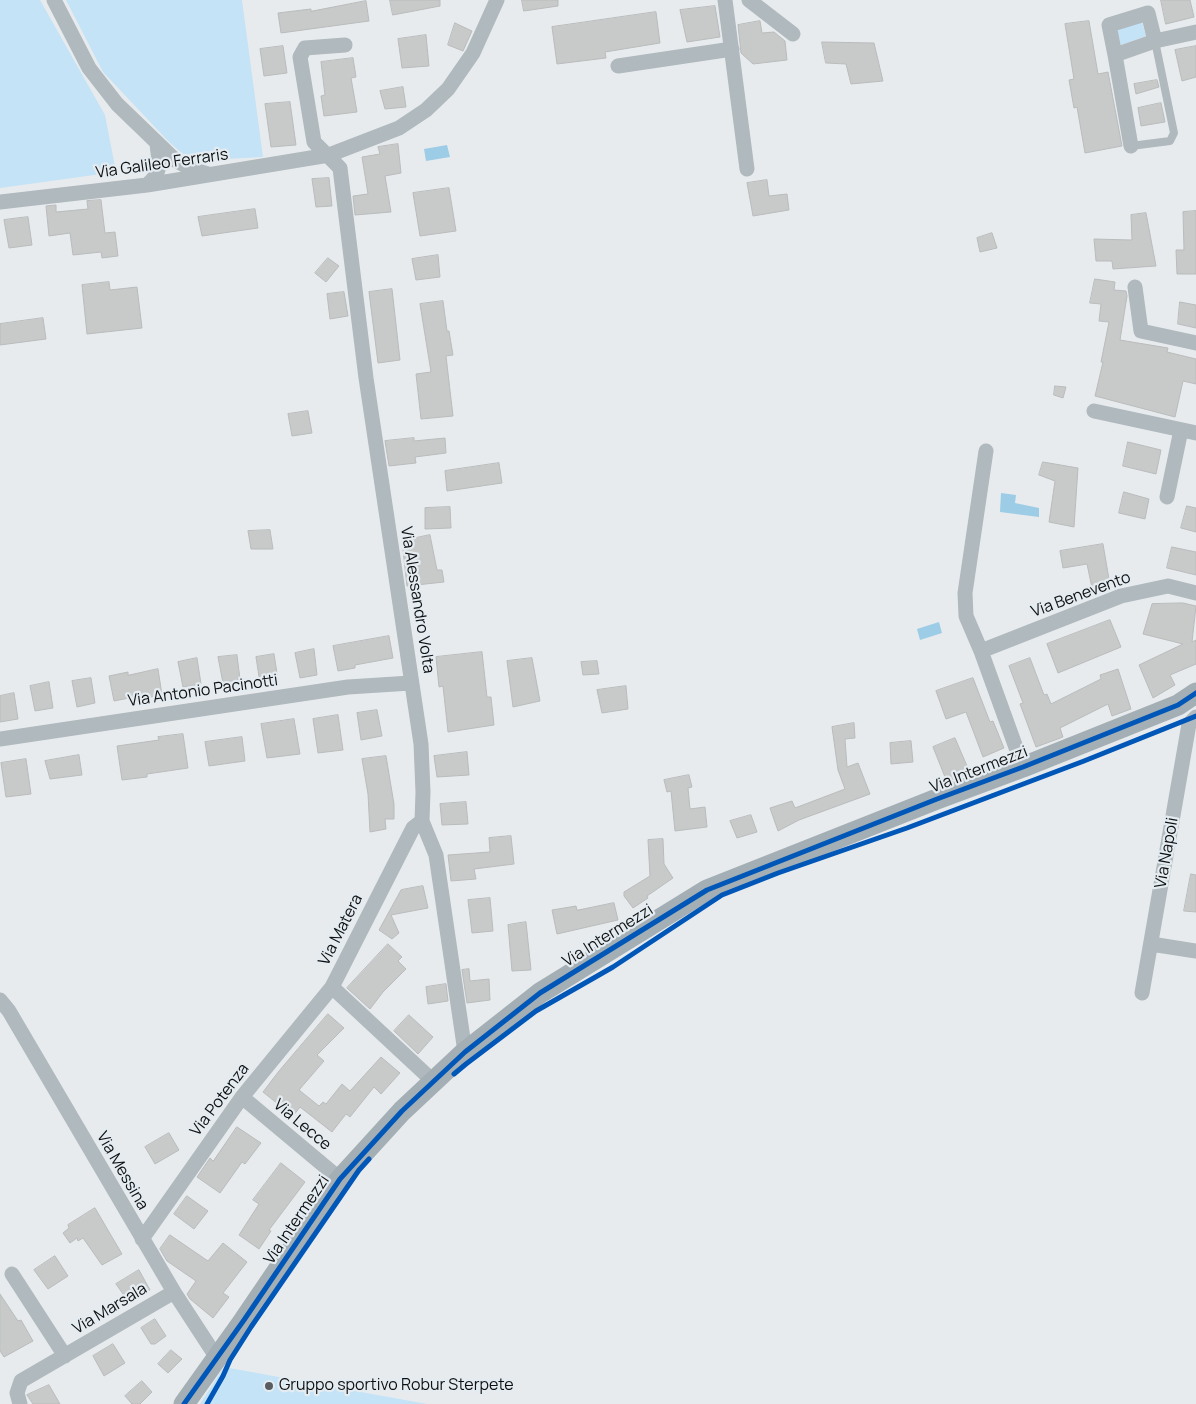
<!DOCTYPE html>
<style>
body{margin:0}
canvas{display:block;background:#e7ebee}
</style>
<canvas width="1196" height="1404"></canvas>
<script>
const context = document.querySelector('canvas').getContext('2d');
context.lineJoin = 'round';
function fillPath(path, color) {
  context.fillStyle = color;
  context.fill(path, 'evenodd');
}
function trace(path, color, width, dash) {
  context.strokeStyle = color;
  context.lineWidth = width;
  context.lineCap = dash ? 'butt' : 'round';
  context.setLineDash(dash || []);
  context.stroke(path);
}
function label(font, color, halo, rows, align = 'center') {
  context.font = font + ' Manrope,sans-serif';
  context.lineWidth = 4.5;
  context.setLineDash([]);
  context.textBaseline = 'middle';
  context.strokeStyle = halo;
  context.fillStyle = color;
  for (const [text, x, y, turn = 0] of rows) {
    context.save();
    context.translate(x, y);
    context.rotate((+turn || 0) * Math.PI / 180);
    context.textAlign = isNaN(turn) ? turn : align;
    if (halo) context.strokeText(text, 0, 0);
    context.fillText(text, 0, 0);
    context.restore();
  }
}
fillPath(new Path2D(`
 M0,0H40L105,115L116,172L0,188Z
 M66,0H242L263,157L191,161L169,142L103,72Z
 M1142,22L1146,36L1121,45L1117,30Z
 M224,1367L427,1404H200Z`), '#c4e3f6');
fillPath(new Path2D(`
 M447,145L450,157L426,161L424,149Z
 M1001,493L1016,495L1015,503L1039,508V517L1000,512Z
 M939,622L942,633L920,640L917,629Z`), '#9dcce6');
const building = new Path2D(`
 M390,0H440V6L393,15Z
 M522,0H558V6L524,11Z
 M1161,0H1190L1194,17L1166,24Z
 M366,1L369,21L281,33L278,13L311,9V11Z
 M715,6L720,37L687,42L680,10Z
 M656,12L660,43L605,52L606,58L557,64L552,27Z
 M760,21L762,33L774,32L785,41L787,60L753,64L741,53L738,25Z
 M1089,21L1098,74L1108,72L1122,146L1085,153L1077,107L1074,108L1069,80L1074,79L1065,24Z
 M455,23L472,31L463,51L448,45Z
 M426,35L429,66L402,68L398,39Z
 M822,42L874,43L883,81L851,84L846,64L826,63Z
 M283,46L287,73L264,76L260,49Z
 M1196,46V77L1182,81L1175,50Z
 M353,58L356,77L351,78L357,112L324,116L321,96L325,95L321,62Z
 M1157,80L1159,87L1136,94L1134,84Z
 M403,87L406,107L385,109L380,91Z
 M290,102L296,145L271,147L265,104Z
 M1161,103L1165,122L1141,126L1138,108Z
 M398,144L401,173L385,176L391,212L355,215L353,196L368,194L362,157L380,154L378,147Z
 M329,178L332,206L316,207L312,179Z
 M767,180L769,196L787,194L789,210L753,216L747,183Z
 M449,188L456,231L420,236L413,193Z
 M101,200L105,233L115,232L118,256L102,258L101,252L73,255L70,233L49,236L46,206L56,205V212L88,209L87,201Z
 M255,209L258,228L202,236L198,217Z
 M1196,211V274H1177L1176,250H1184L1183,212Z
 M1146,213L1156,266L1113,269L1112,261H1096L1094,239L1132,240L1131,215Z
 M28,217L32,245L9,248L4,220Z
 M992,233L997,248L980,252L977,238Z
 M438,255L440,277L416,280L412,259Z
 M328,258L339,266L326,282L315,273Z
 M1095,279L1115,282L1114,290L1126,291L1127,296L1120,340L1168,348L1167,352L1196,359V384L1183,381L1175,417L1095,396L1103,362H1101L1109,322L1099,321L1101,304L1090,303Z
 M109,282L110,290L137,287L142,328L87,334L82,285Z
 M392,289L400,360L378,363L369,292Z
 M344,292L348,316L330,319L327,294Z
 M443,301L447,331H449L453,355L446,356L453,416L421,419L416,374L431,372L420,304Z
 M1180,302L1196,305V328L1178,324Z
 M43,318L46,339L0,345V324Z
 M1055,386L1066,387L1063,398L1054,395Z
 M308,411L312,433L292,436L288,414Z
 M414,438V441L445,438L446,453L415,457L416,463L389,466L385,441Z
 M1128,442L1161,450L1156,474L1123,466Z
 M1043,462L1078,468L1074,527L1049,522L1055,481L1039,475Z
 M499,463L502,483L447,491L445,471Z
 M1124,492L1149,499L1145,519L1119,513Z
 M1187,506L1196,508V532L1181,528Z
 M450,507L451,528L425,529V508Z
 M270,530L273,549H251L248,531Z
 M430,535L437,570H442L444,582L407,586L402,541Z
 M1103,544L1110,585L1092,588L1087,564L1063,568L1060,551Z
 M1172,547L1196,552V575L1167,568Z
 M1183,603L1196,606L1192,642L1196,640V664L1170,675L1175,685L1153,698L1139,665L1183,644L1143,634L1152,604Z
 M1110,620L1121,647L1058,673L1047,644Z
 M389,636L393,658L355,665V668L338,671L333,646Z
 M314,649L317,675L300,678L295,653Z
 M482,652L487,697H491L494,725L448,732L443,686L439,687L436,657Z
 M274,654L278,680L260,683L256,657Z
 M237,655L240,679L223,683L218,657Z
 M197,658L201,684L183,687L178,662Z
 M532,658L540,701L513,707L507,661Z
 M1030,658L1044,695L1047,694L1051,704L1101,679L1100,675L1118,669L1131,709L1112,716L1108,704L1060,728L1063,737L1036,747L1020,704L1023,703L1009,666Z
 M597,661L599,674L583,675L581,662Z
 M158,669L162,695L145,698L144,695L114,701L109,676L128,672V675Z
 M91,678L95,703L77,707L72,681Z
 M973,678L990,722L993,721L1004,748L983,757L966,712L946,719L936,691Z
 M49,682L53,708L35,711L30,686Z
 M626,686L628,709L602,713L597,690Z
 M14,693L18,719L0,722V696Z
 M377,710L382,736L361,740L357,713Z
 M338,715L343,750L318,753L313,719Z
 M294,719L300,754L267,758L261,724Z
 M854,723L855,738L845,739L847,767L858,763L870,794L799,820L778,831L770,808L792,801L795,808L845,789L838,770L832,727Z
 M183,734L188,768L147,774V777L122,780L117,746L159,740L158,737Z
 M242,737L245,761L209,766L205,742Z
 M955,738L970,773L947,782L933,747Z
 M911,741L913,762L891,764L890,743Z
 M467,752L469,775L437,777L434,756Z
 M79,755L82,775L50,779L45,761Z
 M386,756L394,804V819H385L386,829L370,832L368,794L362,759Z
 M26,759L31,794L6,797L1,763Z
 M689,775L692,787L688,788L690,809L705,807L707,827L675,831L671,791L667,792L664,780Z
 M466,802L468,824L442,825L440,804Z
 M751,815L757,832L737,838L730,821Z
 M511,836L514,864L474,869L476,879L451,881L448,855L490,852L489,838Z
 M663,839L664,864L673,878L647,896L648,898L633,908L624,896V892L650,876L648,840Z
 M1191,874L1196,875V912L1184,911Z
 M423,886L428,908L391,915L399,933L392,939L379,930L401,890Z
 M490,898L493,931L472,933L468,900Z
 M614,903L618,920L557,934L552,910L576,906L577,910Z
 M526,922L531,970L512,971L508,925Z
 M388,944L402,957L398,961L406,969L383,992L370,1009L347,988Z
 M469,969L470,981L489,979L490,1000L467,1003L462,970Z
 M446,984L448,1001L428,1004L426,987Z
 M328,1014L344,1028L317,1055L324,1061L299,1090L319,1106L323,1102L326,1104L342,1084L350,1091L381,1057L400,1073L381,1094L374,1087L350,1117L346,1114L332,1132L300,1107L293,1116L263,1092L279,1071Z
 M409,1015L433,1037L418,1054L394,1031Z
 M237,1127L261,1143L245,1164L242,1162L220,1193L197,1177L210,1158L213,1161Z
 M169,1133L179,1150L155,1164L145,1147Z
 M281,1163L305,1182L269,1230L271,1231L259,1249L239,1235L259,1204L253,1200Z
 M187,1196L208,1211L194,1229L174,1214Z
 M95,1208L122,1254L102,1265L83,1238L78,1241L77,1238L70,1243L63,1233L69,1228L68,1225Z
 M170,1235L208,1261L223,1243L247,1262L223,1293L229,1297L213,1318L190,1299L187,1294L196,1281L167,1261L160,1249Z
 M55,1256L68,1276L48,1289L34,1270Z
 M139,1270L150,1290L128,1301L116,1284Z
 M0,1294L18,1321L21,1320L33,1341L4,1357L0,1351Z
 M155,1319L166,1336L155,1344H151L141,1328Z
 M113,1344L125,1363L104,1376L93,1356Z
 M171,1350L182,1359L168,1373L158,1364Z
 M142,1381L152,1392L140,1404H132L125,1396Z
 M49,1385L60,1404H33L27,1395Z`);
fillPath(building, '#c8caca');
trace(building, '#babcbc', 1);
trace(new Path2D(`
 M1131,146L1170,141L1174,133L1155,41`), '#b0b9be', 8);
trace(new Path2D(`
 M54,0L89,68L117,104L175,160L194,170L208,174
 M725,0L747,169
 M749,0L793,34
 M1155,41L1148,13L1109,25L1115,55L1155,41L1196,32
 M345,45L305,48L300,57L314,142L340,168L366,378L421,744L423,792L422,821L436,855L465,1052
 M1115,55L1131,146
 M618,66L732,49
 M147,185C163,171 159,163 157,144
 M0,202L147,185L329,155L399,128L426,110L448,89L473,53L497,0
 M1135,287L1141,331L1196,343
 M1094,411L1196,433
 M986,451L965,593L966,616L981,651L1023,767
 M1167,497L1181,430
 M981,651L1121,596L1168,586L1196,593
 M0,739L348,687L411,683
 M1151,944L1196,951
 M332,987L434,1082
 M1142,993L1189,724L1196,717
 M0,1000L9,1011L174,1292L217,1358
 M242,1097L340,1179
 M142,1239L242,1097L332,987L413,828L422,821
 M12,1274L65,1356
 M20,1404L17,1393L21,1381L174,1292`), '#b0b9be', 15);
trace(new Path2D(`
 M184,1404L244,1320L340,1179L402,1111L465,1052L540,993L707,890L937,799L1023,767L1178,705L1196,693`), '#a4afb5', 21);
trace(new Path2D(`
 M454,1074L466,1064L536,1011L613,967L722,895L778,873L907,828L1084,761L1196,716
 M184,1404L244,1320L340,1179L402,1111L465,1052L540,993L707,890L937,799L1023,767L1178,705L1196,693
 M207,1404L223,1376L230,1360L251,1327L359,1170L369,1159`), '#0057b8', 5);
for (const [x, y, r, color] of [
 [269,1386,5,"#5a5d5f"]
]) {
  const dot = new Path2D();
  dot.arc(x, y, r, 0, 2 * Math.PI);
  context.fillStyle = color;
  context.fill(dot);
  trace(dot, '#e4ecf1', 2);
}
label('16px', '#0e1012', '#e4ecf1', [
 ["Via Galileo Ferraris",162,164,-8],
 ["Via Benevento",1081,595,-20],
 ["Via Alessandro Volta",417,600,81],
 ["Via Antonio Pacinotti",203,691,-8],
 ["Via Intermezzi",979,770,-21],
 ["Via Napoli",1167,853,-80],
 ["Via Matera",341,930,-63],
 ["Via Intermezzi",608,936,-32],
 ["Via Potenza",220,1100,-53],
 ["Via Lecce",302,1125,40],
 ["Via Messina",122,1171,60],
 ["Via Intermezzi",297,1220,-56],
 ["Via Marsala",110,1309,-31]
]);
label('16px', '#0e1012', '#e4ecf1', [
 ["Gruppo sportivo Robur Sterpete",279,1386]
], 'left');
</script>
